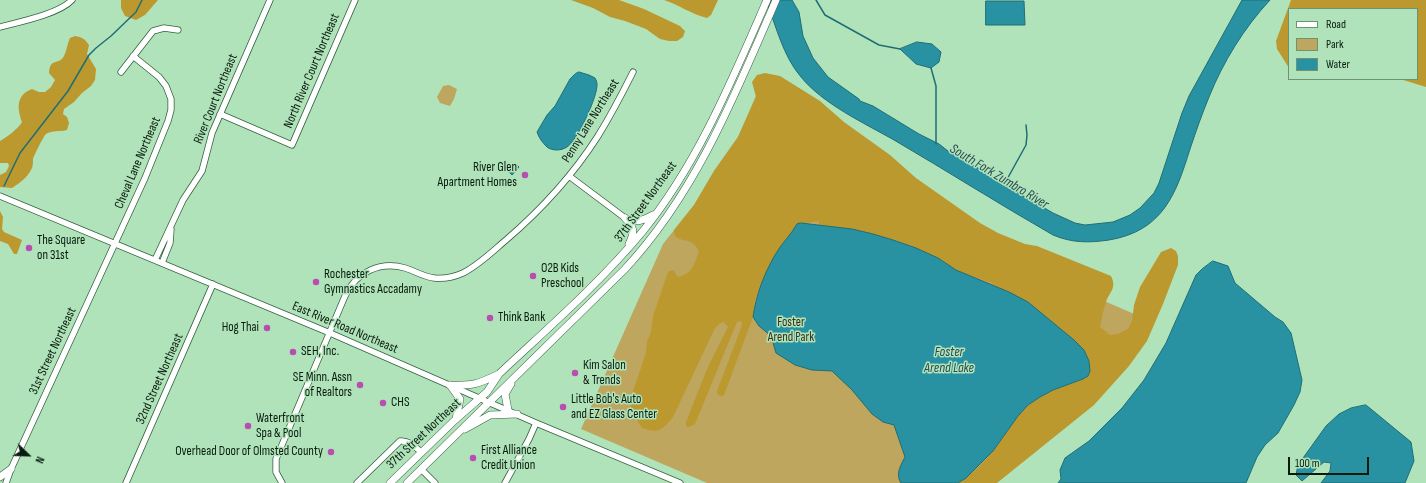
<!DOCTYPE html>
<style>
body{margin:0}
#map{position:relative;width:1426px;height:483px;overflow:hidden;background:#b1e3bb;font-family:"Sofia Sans Condensed",sans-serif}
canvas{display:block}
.legend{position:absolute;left:1288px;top:8px;width:130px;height:72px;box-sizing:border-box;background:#b1e3bb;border:1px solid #6d9375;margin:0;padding:5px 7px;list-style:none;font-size:12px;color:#081b0d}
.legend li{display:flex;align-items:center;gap:8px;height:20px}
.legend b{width:20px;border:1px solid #6d9375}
.north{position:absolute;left:8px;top:435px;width:40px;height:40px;-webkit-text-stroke:3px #b1e3bb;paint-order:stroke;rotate:113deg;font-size:11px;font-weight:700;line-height:16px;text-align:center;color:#081b0d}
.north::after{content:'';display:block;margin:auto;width:14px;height:18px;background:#081b0d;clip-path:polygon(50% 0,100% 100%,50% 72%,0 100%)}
.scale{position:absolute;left:1288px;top:457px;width:81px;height:18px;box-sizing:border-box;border:2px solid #081b0d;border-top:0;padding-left:5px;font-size:12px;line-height:14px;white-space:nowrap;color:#081b0d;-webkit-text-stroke:3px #b1e3bb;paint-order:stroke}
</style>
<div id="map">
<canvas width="1426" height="483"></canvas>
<ul class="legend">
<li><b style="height:5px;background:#fff"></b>Road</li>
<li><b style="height:11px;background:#bfa65e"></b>Park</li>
<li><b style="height:11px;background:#2992a2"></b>Water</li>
</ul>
<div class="north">N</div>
<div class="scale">100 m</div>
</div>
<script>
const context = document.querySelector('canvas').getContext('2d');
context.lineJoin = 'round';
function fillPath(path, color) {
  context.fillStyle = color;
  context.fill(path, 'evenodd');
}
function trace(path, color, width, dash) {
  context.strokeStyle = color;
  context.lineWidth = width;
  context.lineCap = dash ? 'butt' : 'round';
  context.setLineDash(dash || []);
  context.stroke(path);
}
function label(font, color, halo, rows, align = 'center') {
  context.font = font + ' "Sofia Sans Condensed",sans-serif';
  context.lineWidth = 3;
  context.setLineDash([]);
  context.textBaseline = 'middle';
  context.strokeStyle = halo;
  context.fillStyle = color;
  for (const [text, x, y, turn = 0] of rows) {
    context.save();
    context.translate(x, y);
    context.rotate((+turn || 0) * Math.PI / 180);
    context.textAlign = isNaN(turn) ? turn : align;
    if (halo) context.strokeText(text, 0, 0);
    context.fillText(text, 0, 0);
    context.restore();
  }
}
fillPath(new Path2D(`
 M449,85L457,89L454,99L450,106L440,103L437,97L443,86Z
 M758,91L1001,256L1148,320L979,483H707L581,429L663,244L694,205L714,171L738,137Z`), '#bfa65e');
fillPath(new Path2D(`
 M121,0H158L145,15L136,20L125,16L121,8Z
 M571,0H619L644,9L680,26L685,31L683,37L677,41H669L660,39L646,29L625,21L610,17L593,8Z
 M664,0H718L711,15L707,18C691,14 679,5 664,0Z
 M1291,0H1426V87L1400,79H1417V9H1289V68L1277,49L1276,41Z
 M75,36C82,37 85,39 89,45L87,54L96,69L95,80L91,86L82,93L74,102L64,109L63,114L67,117L69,123L67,130C61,132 52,130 46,134C44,135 34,156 33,159C33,162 33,165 32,168C28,177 20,183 12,188L0,187V175L6,172L9,166L8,163H0V141C6,138 19,128 22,122C17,108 16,95 32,89L39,92H45L51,87L55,80L49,73C50,57 58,66 64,56C67,50 67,44 70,38Z
 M765,73L780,76L820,101L844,122L890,155L916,178L980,223L998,233L1025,244L1037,246L1111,276C1117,288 1110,291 1106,302C1103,310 1102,319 1100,327L1110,335L1118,334L1128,329L1132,321L1134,305L1140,287L1161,252L1171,248L1176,251L1178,256V265L1163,304L1147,341L1129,366L1094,405L997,483H958C971,475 984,463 994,450C1006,435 1015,417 1030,404C1037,398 1045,393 1053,390C1065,385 1078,383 1088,376L1074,340L991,283L956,270L938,258L916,248L894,240L852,229L819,225V221L798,224L775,255L757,294L755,300L753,317L724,395L721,396L718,395L717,391L741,328L742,323L740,321L737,322L695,424L689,427L686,426V422L707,369L728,327L724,322L720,323L715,328L673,417C662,430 659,434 642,428L632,412L630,400L646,353L647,342L651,332L653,316L668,272L673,270L678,277C693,273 694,265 699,251C691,236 684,244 675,236L674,230L694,205L714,171L738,137L756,97L752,82L757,75Z
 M0,211L3,217L2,229L4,232L22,240L17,254H14L8,244L0,241Z`), '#bb992f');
const water = new Path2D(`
 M766,0H792L799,12L803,36L813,58L828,77L859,99L860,101L873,106L919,134L939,144L948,151L997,179H1001L1017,192L1053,213L1075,223L1085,225L1113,222L1130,215L1140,208L1154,193L1159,183L1182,113L1189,96L1242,0H1270C1244,28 1223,62 1209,97C1202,114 1196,131 1190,149C1176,194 1163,231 1109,240C1089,243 1072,243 1053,235C999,204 947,171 894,140C864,123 823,104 801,77C783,56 776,26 766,0Z
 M986,1H1024L1025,25H986Z
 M917,42L932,44L941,52L939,62L931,68L916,64L900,49Z
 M579,72L589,75L595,78C596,80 597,82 597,84C598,96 577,141 567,147C561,151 552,151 547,147C542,142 539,138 537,132L547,115L555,106L570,79L575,74Z
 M512,164L514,166L516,164L519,167L512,175L509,172L511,170L509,168Z
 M801,223L852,229L873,234L893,240L916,248L938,258L956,270L1009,292L1028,302L1074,340L1084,350L1089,361L1090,371L1088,376L1083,379L1053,390L1040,397L1028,405L1018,416L993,451L966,478L958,483H901C895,474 901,465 905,457L894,425L883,422L872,414L852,390L832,371L812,370L795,365L776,353L771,336L759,326L753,317C756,295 764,274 775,255C781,244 791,235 797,224Z
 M1213,261L1228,266L1235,283L1275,317L1283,322L1291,333L1302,380L1300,392L1294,405L1278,433L1265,445L1257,457L1246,483H1058L1061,479L1060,470L1065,458L1089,441L1122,408L1144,380L1166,343L1196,275L1202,269Z
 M1366,405L1411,442L1414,461L1405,483H1321L1330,471L1331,463L1324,462L1302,481L1296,475L1298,465L1326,426L1339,414L1351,408Z`);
fillPath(water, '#2992a2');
trace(water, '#1f6e75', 1);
trace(new Path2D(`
 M816,0L825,15L879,45L900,49
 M931,68L936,86V144
 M1005,183L1026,145L1027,135L1026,125
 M4,186L20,153L68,91L89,55L96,48L111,36L136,12L142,0`), '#1f6e75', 1.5);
const minor = new Path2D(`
 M0,27C19,22 59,14 72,0
 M121,72L153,31L164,28L178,30
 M220,114L292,145L355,0
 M569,176L625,218
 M0,196L330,333L536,423L680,483
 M155,260L183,200L202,171L212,133L270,0
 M162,263L170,243L171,229
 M421,469L435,483
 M6,483L11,469L145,178L168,121L171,110V99L166,86L159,77L133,56
 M126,483L213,284
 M282,483L276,472V459L345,296C356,272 380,261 405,268C415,271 424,277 434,278C444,279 454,277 463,273C479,265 493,251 506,240C541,210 573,175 598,136C611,115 622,94 633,72
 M357,483L400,441C409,440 415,447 421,452
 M505,483L529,439L536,423`);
const major = new Path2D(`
 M625,218C634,227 635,232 629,244
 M627,219C637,223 644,220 653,215
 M450,385C473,386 478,384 499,374
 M450,385L460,399L456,419
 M508,410L505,394L511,384
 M465,429L490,415L517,414
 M0,477L11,469
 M390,483L456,419L487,392L499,374C548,328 600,283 643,231C698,163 732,80 767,0
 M407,483L625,269C696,193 735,95 776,0`);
trace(minor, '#33603e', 7);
trace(major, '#33603e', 8);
trace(minor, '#fff', 5.5);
trace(major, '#fff', 7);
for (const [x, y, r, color] of [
 [525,175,4,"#b74eb0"],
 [29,248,4,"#b74eb0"],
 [533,276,4,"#b74eb0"],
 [316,282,4,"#b74eb0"],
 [490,318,4,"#b74eb0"],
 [267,328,4,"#b74eb0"],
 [293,352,4,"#b74eb0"],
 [575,373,4,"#b74eb0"],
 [360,385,4,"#b74eb0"],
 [383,403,4,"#b74eb0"],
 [563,407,4,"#b74eb0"],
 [248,426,4,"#b74eb0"],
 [331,452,4,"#b74eb0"],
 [473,458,4,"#b74eb0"]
]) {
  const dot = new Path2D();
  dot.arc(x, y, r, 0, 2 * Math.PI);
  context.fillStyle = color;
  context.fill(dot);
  trace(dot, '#b1e3bb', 1.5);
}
label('13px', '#081b0d', '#b1e3bb', [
 ["North River Court Northeast",312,71,-67],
 ["River Court Northeast",216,99,-68],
 ["Penny Lane Northeast",591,121,-58],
 ["Cheval Lane Northeast",138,163,-67],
 ["37th Street Northeast",646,202,-54],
 ["East River Road Northeast",345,328,23],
 ["31st Street Northeast",53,351,-65],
 ["32nd Street Northeast",160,379,-66],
 ["37th Street Northeast",424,434,-43]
]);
label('13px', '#081b0d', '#b1e3bb', [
 ["River Glen",517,168,"right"],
 ["Apartment Homes",517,183,"right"],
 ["The Square",37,241],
 ["on 31st",37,256],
 ["O2B Kids",541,269],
 ["Preschool",541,284],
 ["Rochester",324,275],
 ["Gymnastics Accadamy",324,290],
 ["Think Bank",498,318],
 ["Hog Thai",259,328,"right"],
 ["SEH, Inc.",301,352],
 ["Kim Salon",583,366],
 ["& Trends",583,381],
 ["SE Minn. Assn",352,378,"right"],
 ["of Realtors",352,393,"right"],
 ["Little Bob's Auto",571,400],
 ["and EZ Glass Center",571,415],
 ["CHS",391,403],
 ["Waterfront",256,419],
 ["Spa & Pool",256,434],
 ["First Alliance",481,451],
 ["Credit Union",481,466],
 ["Overhead Door of Olmsted County",323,452,"right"]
], 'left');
label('13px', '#372f19', '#b1e3bb', [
 ["Foster",791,323],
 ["Arend Park",791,338]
]);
label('italic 14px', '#2b4a4f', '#b1e3bb', [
 ["South Fork Zumbro River",999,177,31],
 ["Foster",949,352],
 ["Arend Lake",949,368]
]);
</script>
